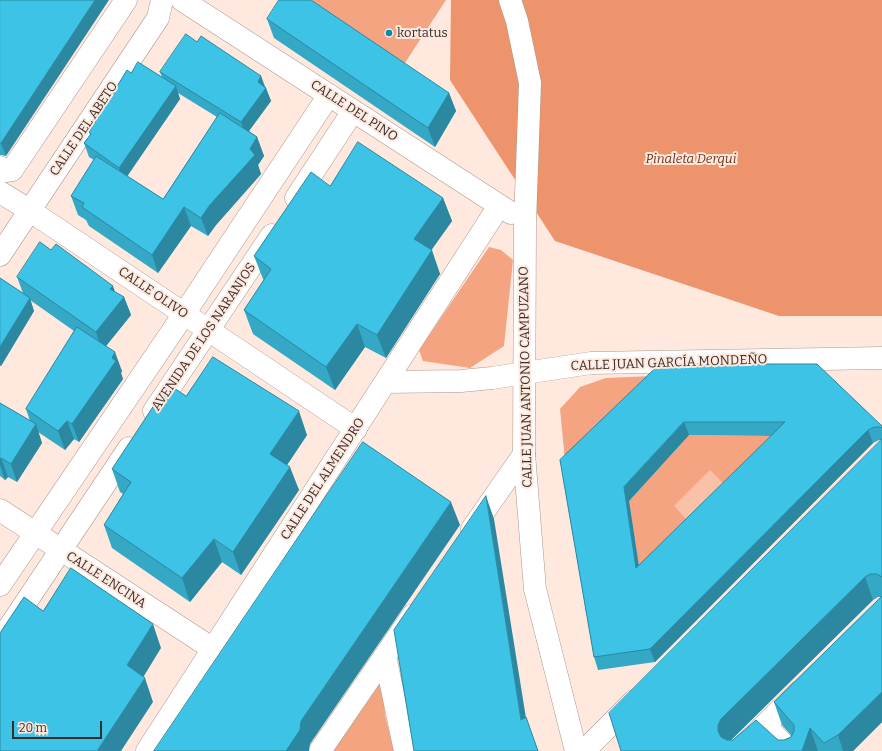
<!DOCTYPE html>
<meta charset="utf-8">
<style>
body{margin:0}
#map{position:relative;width:882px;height:751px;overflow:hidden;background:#ffe9df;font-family:Bitter,serif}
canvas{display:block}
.scale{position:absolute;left:12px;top:721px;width:90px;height:18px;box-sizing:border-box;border:2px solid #372e2b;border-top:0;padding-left:5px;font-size:12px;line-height:14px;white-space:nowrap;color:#372e2b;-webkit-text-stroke:3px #ffe9df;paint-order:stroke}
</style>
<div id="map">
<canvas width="882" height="751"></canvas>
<div class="scale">20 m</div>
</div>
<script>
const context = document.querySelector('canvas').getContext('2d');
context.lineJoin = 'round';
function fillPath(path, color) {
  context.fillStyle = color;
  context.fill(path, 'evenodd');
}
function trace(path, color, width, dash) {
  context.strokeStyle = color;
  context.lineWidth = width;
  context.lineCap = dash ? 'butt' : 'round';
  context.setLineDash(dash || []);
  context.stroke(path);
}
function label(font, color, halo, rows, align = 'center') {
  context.font = font + ' Bitter,serif';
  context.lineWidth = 4;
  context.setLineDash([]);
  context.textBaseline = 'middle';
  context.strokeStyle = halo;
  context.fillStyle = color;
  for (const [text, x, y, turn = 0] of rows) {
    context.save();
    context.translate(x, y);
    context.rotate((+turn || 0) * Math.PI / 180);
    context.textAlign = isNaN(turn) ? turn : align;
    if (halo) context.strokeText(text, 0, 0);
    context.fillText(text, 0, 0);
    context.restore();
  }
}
fillPath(new Path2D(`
 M302,0H446L403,66Z
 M489,247L501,250L513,260L504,346L470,368L423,361L419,350Z
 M652,376L565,460L560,409L580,387L606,378Z
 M689,435L777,436L640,575L629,501Z
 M382,677L385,715L394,751H333Z`), '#f5a481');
fillPath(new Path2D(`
 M451,0H882V316H779L555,241L450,80Z`), '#ed946c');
fillPath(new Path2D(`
 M710,470L728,488L689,522L674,506Z`), '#f9c1a8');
const pedestrian = new Path2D(`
 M0,167L5,171L12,170L126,0
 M0,192L29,210L356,429
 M0,510L213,649
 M472,529L524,454
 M385,656L405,751
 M765,725L790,751
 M320,751L413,615
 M584,751L634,701
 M738,751L799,692`);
const minor = new Path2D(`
 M182,0L511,213
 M510,0L517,21L530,83L525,223L524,454L535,589L576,751
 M296,198L353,111
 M0,255L158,18L162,0
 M386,382L461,381L492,378L591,363L882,358
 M154,411L272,235
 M0,585L184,314L329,95
 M0,641L129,448
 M147,751L499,206`);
trace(pedestrian, '#ab978e', 23);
trace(minor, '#ab978e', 23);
trace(pedestrian, '#fff', 22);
trace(minor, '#fff', 22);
fillPath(new Path2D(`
 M0,0L6,156L1,155H0Z
 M267,19L449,93L456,111L435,147L274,38Z
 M197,42L261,76L271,101L249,131L257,137L264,156L258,165L261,174L216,225L208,236L191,226L158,273L89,226L86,220L78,215L71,196L94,160L89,157L84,143L90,135L89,132L131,73L162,77L160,72ZM178,93L217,117L163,199L127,176L180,99Z
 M330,186L443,198L452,221L431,250L440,274L386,358L365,347L335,390L253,334L244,310L264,280L263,279L254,256Z
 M17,277L114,292L124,297L131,315L106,346L122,371L121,373L123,379L79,442L74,439L65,450L38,432L42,443L17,482L8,477L5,480L0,476V403L30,421L26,409L74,331L30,300L34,311L1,366H0V278L23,293Z
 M660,364L882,426V722L853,751H621L881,440H879L873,443L655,662L598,670L594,657L560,460ZM689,435L772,436L639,566L629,501ZM878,597H881L774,702L782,725L791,735V737L784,740H731L873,600Z
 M186,396L307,435L287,465L299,490L241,575L222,562L190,602L112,548L104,525L123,494L120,492L112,469Z`), '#34a8c5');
fillPath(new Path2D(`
 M95,0H109L6,156L1,143Z
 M261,76L265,89L266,88L271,101L246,135L241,122L258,82Z
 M176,86L180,99L124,181L119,168Z
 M449,93L456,111L435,147L428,128Z
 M257,137L264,156L258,165L261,174L216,225L208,236L201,218Z
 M443,198L452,221L423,262L414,239Z
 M184,207L191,226L158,273L152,255Z
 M432,250L440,274L386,358L377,335Z
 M113,286L119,303L124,297L131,315L102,351L96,332L110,289Z
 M30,298L34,311L1,366L0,363V347Z
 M357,324L365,347L335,390L326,367Z
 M115,352L122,371L121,373L123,379L79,442L72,424Z
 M299,411L307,435L279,477L270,454Z
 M67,421L74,439L65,450L58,431Z
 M684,422L689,435L629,501L641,581L636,568L624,487Z
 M36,424L42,443L17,482L11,464Z
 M868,430L873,443L655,662L650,649Z
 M1,458L8,477L5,480L0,465V459Z
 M290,467L299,490L241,575L233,552Z
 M486,496L494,519L530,743L521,720Z
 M451,502L460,525L310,744L309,751H286L301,721Z
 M214,539L222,562L190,602L182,578Z
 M865,577L873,600L729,742L726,747L718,731V725L721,719Z
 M153,624L161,648L136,689L127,665Z
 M145,678L153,702L121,751H97Z
 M882,692V722L853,751H843L838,735Z
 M810,728L818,751H802Z`), '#2b88a0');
const building = new Path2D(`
 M0,0H95L1,143H0Z
 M279,0H311L449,93L428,128L267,19Z
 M186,34L197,42L201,36L261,76L258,82L266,88L241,122L160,72Z
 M138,62L176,86L119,168L84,143L91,134L89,132L127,70L131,73Z
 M220,113L257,137L250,149L255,155L209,206L201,218L184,207L152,255L82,207L84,203L71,196L96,156L163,199Z
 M358,142L443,198L414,239L432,250L377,335L357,324L326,367L244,310L271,269L254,256L311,172L330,186Z
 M40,242L51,250L56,244L113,286L110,289L124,297L96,332L17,277Z
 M0,278L30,298L0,347Z
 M77,327L115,352L112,358L116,361L72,424L67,421L58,431L26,409Z
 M213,357L299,411L270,454L290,467L233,552L214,539L182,578L104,525L131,482L112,469L168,384L186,396Z
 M660,364H817L882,426V428L880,427H874L868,430L650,649L594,657L560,460ZM684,422H785L636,568L624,487Z
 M0,403L36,424L11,464L1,458L0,459Z
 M882,439V577L877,574H870L865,577L721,719L718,725V731L721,737L727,740H733L756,720L778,740H784L791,737L794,731V725L774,702L882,596V692L838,735L824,743L810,728L802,751H621L609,713Z
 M363,442L451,502L301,721L300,730L286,751H154Z
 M486,496L521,720L526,717L538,751H414L394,630Z
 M71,568L153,624L127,665L145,678L97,751H0V633L24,597L43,611Z`);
fillPath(building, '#3dc3e5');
trace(building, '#2b88a0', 1);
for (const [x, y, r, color] of [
 [389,33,4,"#008eab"]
]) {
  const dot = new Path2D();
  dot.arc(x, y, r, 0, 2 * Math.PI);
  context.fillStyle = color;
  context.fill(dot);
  trace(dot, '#ffe9df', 1.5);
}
label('13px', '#372e2b', '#ffe9df', [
 ["kortatus",397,33]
], 'left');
label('13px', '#372e2b', '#ffe9df', [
 ["CALLE DEL PINO",354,111,33],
 ["CALLE DEL ABETO",84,129,-56],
 ["CALLE OLIVO",153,293,34],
 ["AVENIDA DE LOS NARANJOS",204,337,-56],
 ["CALLE JUAN GARCÍA MONDEÑO",669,363,-2],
 ["CALLE JUAN ANTONIO CAMPUZANO",526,377,-91],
 ["CALLE DEL ALMENDRO",323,479,-57],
 ["CALLE ENCINA",106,580,33]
]);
label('italic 13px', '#6e3519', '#ffe9df', [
 ["Pinaleta Derqui",691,159]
]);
</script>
